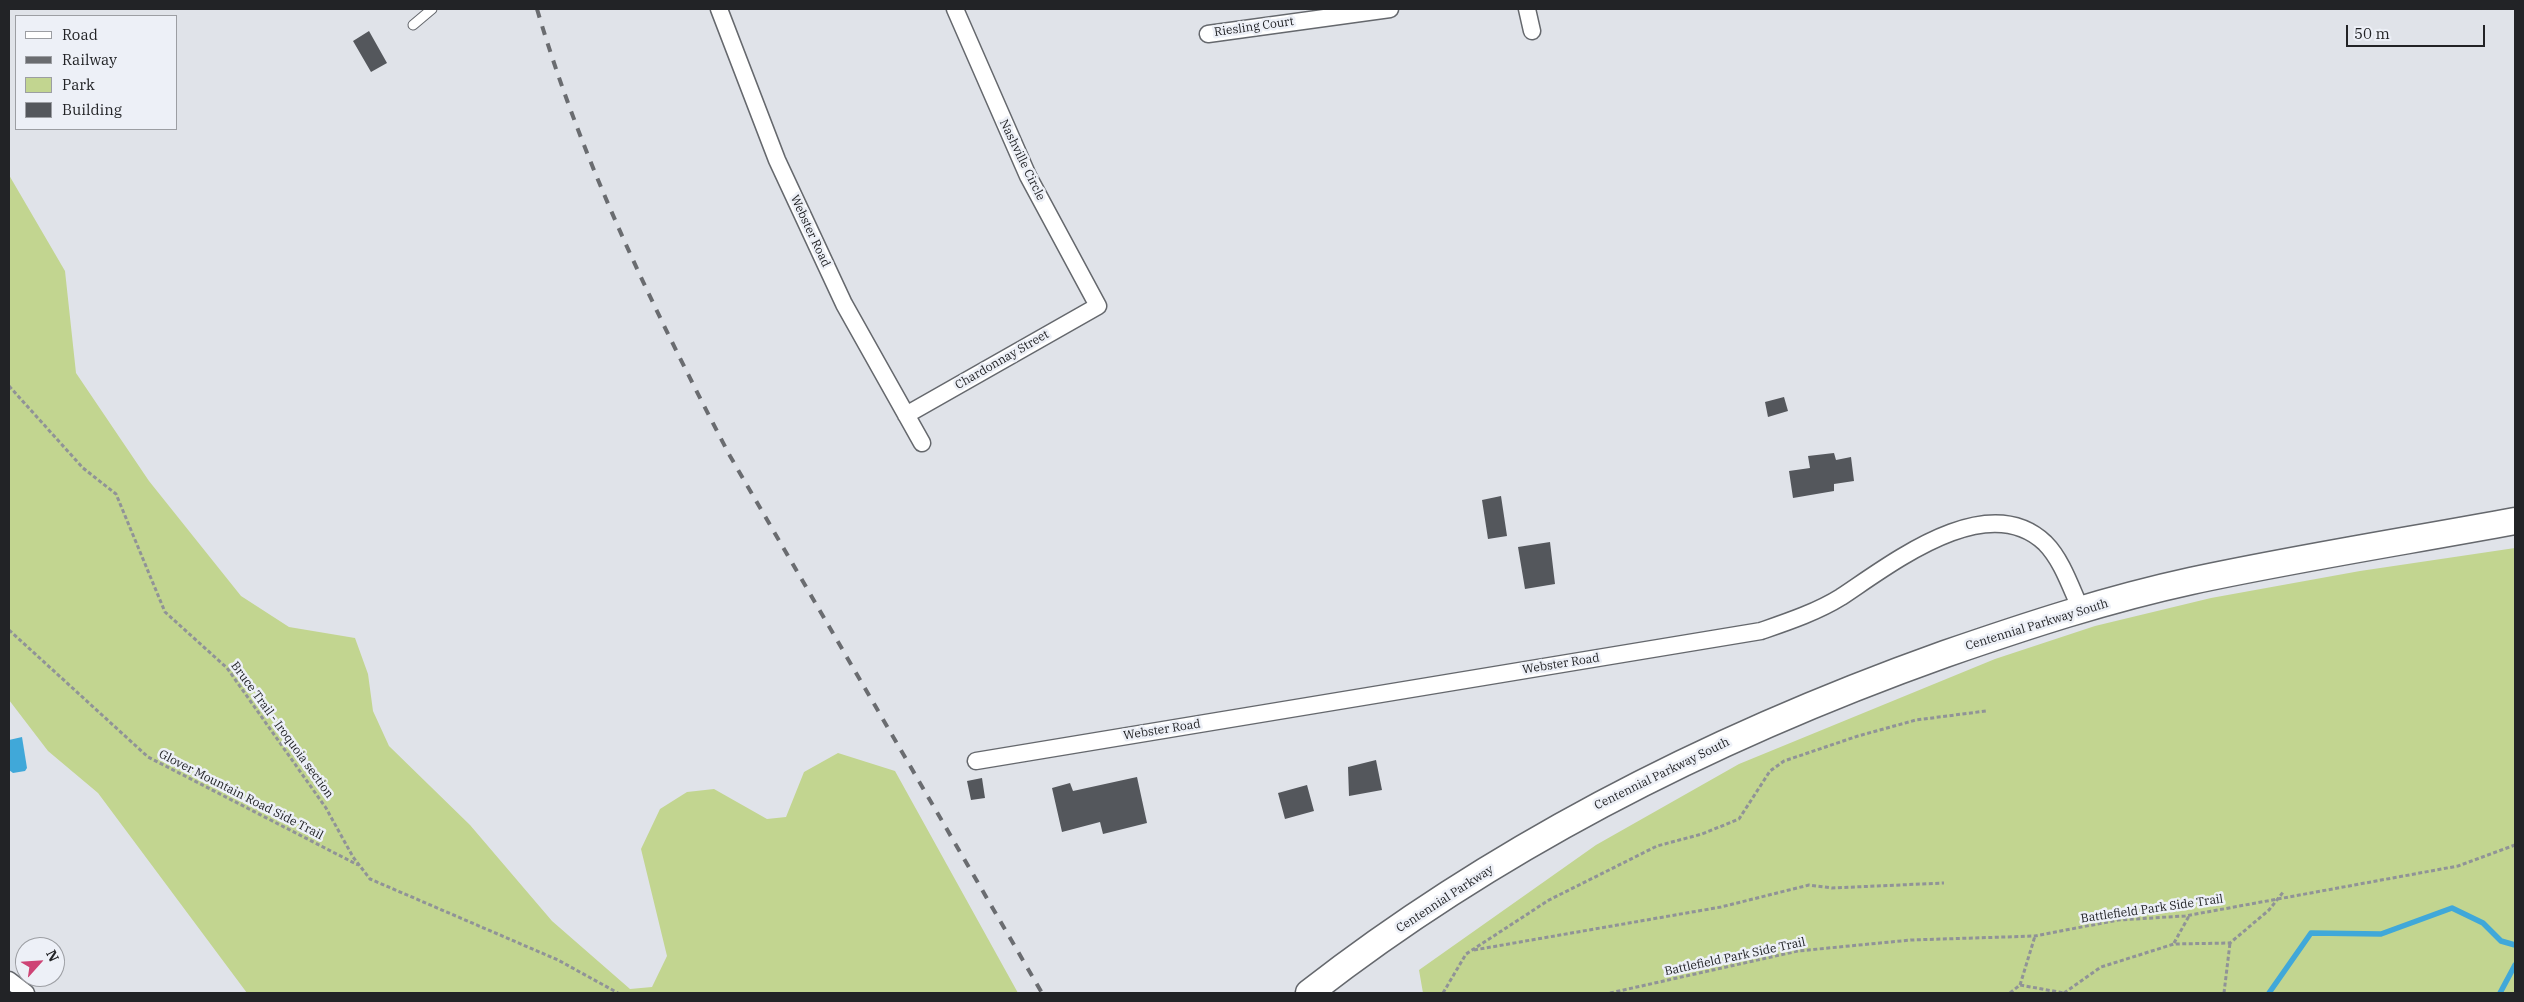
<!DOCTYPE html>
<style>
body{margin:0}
#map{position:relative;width:2524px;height:1002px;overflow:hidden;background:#e0e3e9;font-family:"IBM Plex Serif",serif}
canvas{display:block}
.frame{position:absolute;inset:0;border:10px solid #222326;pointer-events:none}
.legend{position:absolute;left:15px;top:15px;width:162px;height:115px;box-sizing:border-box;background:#edf0f7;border:1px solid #9c9ea3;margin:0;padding:6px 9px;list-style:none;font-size:15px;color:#222326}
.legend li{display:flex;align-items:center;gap:10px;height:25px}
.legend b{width:25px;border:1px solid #9c9ea3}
.north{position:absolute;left:15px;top:937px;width:50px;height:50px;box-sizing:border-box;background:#edf0f7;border:1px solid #9c9ea3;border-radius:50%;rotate:64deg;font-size:14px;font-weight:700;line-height:20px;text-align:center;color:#222326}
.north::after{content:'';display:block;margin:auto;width:18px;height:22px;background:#ce4375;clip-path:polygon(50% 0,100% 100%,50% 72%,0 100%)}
.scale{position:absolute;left:2346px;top:25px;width:139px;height:22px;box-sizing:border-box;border:2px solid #222326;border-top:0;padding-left:6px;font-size:15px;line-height:18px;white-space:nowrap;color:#222326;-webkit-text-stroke:4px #edf0f7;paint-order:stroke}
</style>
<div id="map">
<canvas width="2524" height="1002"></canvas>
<div class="frame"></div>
<ul class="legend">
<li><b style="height:6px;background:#fff"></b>Road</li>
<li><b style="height:6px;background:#6a6c70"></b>Railway</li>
<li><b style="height:14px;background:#c2d590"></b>Park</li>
<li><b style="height:14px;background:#54575c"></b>Building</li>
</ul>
<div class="north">N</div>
<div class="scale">50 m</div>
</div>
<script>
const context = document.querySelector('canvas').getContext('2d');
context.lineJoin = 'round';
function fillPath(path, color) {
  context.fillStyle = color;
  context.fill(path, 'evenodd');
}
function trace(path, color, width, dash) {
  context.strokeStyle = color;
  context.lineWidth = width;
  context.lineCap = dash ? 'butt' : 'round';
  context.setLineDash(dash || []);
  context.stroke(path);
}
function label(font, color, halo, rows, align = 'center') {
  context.font = font + ' "IBM Plex Serif",serif';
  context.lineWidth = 5;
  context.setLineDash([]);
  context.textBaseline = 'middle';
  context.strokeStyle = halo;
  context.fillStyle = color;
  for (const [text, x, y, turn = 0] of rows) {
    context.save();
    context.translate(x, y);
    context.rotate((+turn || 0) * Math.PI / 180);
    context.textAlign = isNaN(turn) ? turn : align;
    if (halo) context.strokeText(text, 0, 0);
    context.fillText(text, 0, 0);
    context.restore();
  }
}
fillPath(new Path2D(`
 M9,175L65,271L76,373L149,481L241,596L289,627L355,638L368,674L373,711L389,746L470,825L552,921L630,989L652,987L667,956L641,849L660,809L687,792L714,789L767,819L786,817L804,772L838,753L895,771L1018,993H247L98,793L48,751L9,700Z
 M2515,548V993H1423L1419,970L1596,845L1739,764L1995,659L2095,626L2211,598L2360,571Z`), '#c2d590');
fillPath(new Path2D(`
 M22,737L27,768L25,771L13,773L9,770V740Z`), '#40a8d9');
trace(new Path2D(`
 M2269,993L2311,933L2381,934L2452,908L2483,923L2501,941L2515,945
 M2500,993L2515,965`), '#40a8d9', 5.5);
fillPath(new Path2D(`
 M369,31L387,63L371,72L353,41Z
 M1784,397L1788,411L1768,417L1765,402Z
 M1834,453L1836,460L1851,457L1854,481L1834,484V491L1793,498L1789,471L1810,468L1808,456Z
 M1501,496L1507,536L1488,539L1482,500Z
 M1550,542L1555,584L1525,589L1518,547Z
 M1376,760L1382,790L1349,796L1348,767Z
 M1137,777L1147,823L1103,834L1100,822L1062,832L1052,788L1070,783L1073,791Z
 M982,778L985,798L971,800L967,781Z
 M1307,785L1314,811L1285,819L1278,793Z`), '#54575c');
const service = new Path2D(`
 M413,25L432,9`);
const minor = new Path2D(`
 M719,9L777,160L844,304L922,443
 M1527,9L1532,31
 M1208,34L1390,9
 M906,415L1098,306L1028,176L955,9
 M976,761L1761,631C1787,622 1817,612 1841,597C1891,564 1987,488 2045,543C2062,560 2071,588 2081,610
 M9,980L26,993`);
const primary = new Path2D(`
 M1309,993C1499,845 1718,735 1945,654C2026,626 2108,599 2191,581C2298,558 2407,541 2515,521`);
trace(service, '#65686d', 11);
trace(minor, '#65686d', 19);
trace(primary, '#65686d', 29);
trace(new Path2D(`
 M9,386L83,468L116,494L165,612L227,668L326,808L353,857L370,879L558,960L618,993
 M9,630L148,757L358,865
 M2174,943L2189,916
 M1474,950L1721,907L1809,885L1832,888L1944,883
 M2020,985L2035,936
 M1443,993L1466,954L1549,900L1657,846L1702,834L1739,819L1770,771L1784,761L1858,736L1916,720L1986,711
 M1610,993L1798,951L1911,940L2035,936L2118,920L2185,916L2458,866L2515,845
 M2010,993L2020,985L2064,993
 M2064,993L2101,967L2174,944L2230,943L2269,910L2284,891
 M2224,993L2230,943`), '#909397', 3, [4, 2.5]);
trace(service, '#fff', 9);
trace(minor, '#fff', 16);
trace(primary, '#fff', 26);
trace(new Path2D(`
 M537,9C583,165 655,312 730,456L1042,993`), '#6a6c70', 4, [9, 9]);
label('12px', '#222326', '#edf0f7', [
 ["Riesling Court",1254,27,-8],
 ["Nashville Circle",1022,160,64],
 ["Webster Road",810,231,65],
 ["Chardonnay Street",1002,360,-30],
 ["Centennial Parkway South",2037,625,-17],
 ["Webster Road",1561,664,-9],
 ["Bruce Trail - Iroquoia section",282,730,54],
 ["Webster Road",1162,730,-9],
 ["Centennial Parkway South",1662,774,-26],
 ["Glover Mountain Road Side Trail",241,795,27],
 ["Centennial Parkway",1445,899,-33],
 ["Battlefield Park Side Trail",2152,909,-8],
 ["Battlefield Park Side Trail",1735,957,-12]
]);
</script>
